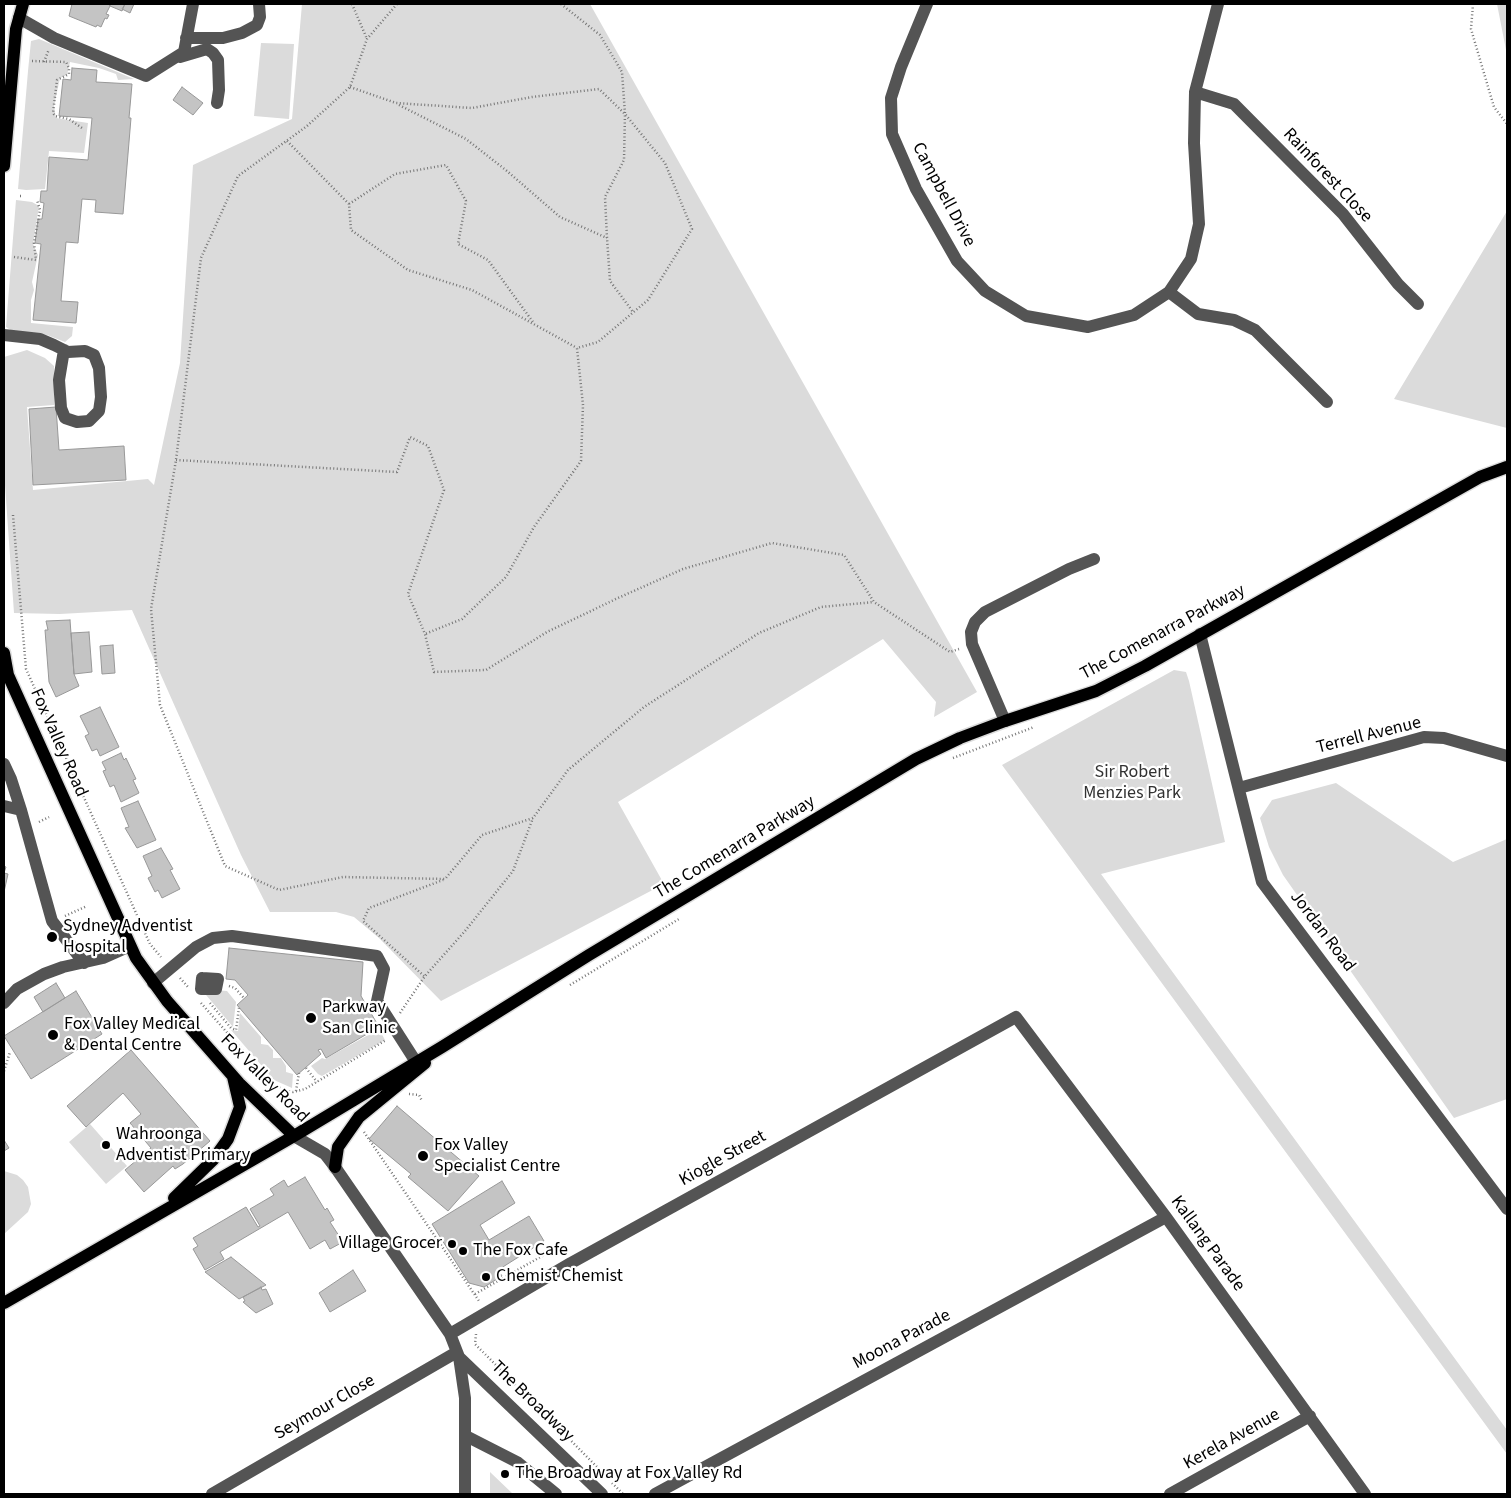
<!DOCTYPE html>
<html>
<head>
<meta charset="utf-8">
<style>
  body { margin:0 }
  #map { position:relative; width:1511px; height:1498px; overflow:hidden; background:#fff; font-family:"Source Sans 3",sans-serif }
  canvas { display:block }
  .frame { position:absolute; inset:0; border:5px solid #000; pointer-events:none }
</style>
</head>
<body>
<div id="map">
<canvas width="1511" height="1498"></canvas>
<div class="frame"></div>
</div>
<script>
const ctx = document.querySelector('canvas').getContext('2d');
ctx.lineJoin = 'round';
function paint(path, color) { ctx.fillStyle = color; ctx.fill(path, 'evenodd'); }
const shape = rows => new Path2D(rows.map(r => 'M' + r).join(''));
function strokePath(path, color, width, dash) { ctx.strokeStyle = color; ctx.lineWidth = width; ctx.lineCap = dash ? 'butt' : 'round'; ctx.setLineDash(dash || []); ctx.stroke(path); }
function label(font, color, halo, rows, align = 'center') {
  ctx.font = font + ' "Source Sans 3",sans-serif'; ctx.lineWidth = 4.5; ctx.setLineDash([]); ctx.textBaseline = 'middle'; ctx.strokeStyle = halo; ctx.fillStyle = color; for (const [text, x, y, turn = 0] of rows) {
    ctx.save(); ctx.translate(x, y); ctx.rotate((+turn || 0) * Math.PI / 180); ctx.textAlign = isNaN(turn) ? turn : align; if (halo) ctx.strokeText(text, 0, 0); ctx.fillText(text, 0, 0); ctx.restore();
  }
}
paint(shape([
  [302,4,590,4,977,692,934,717,936,702,883,639,618,802,664,884,441,1001,379,938,354,917,336,912,270,912,241,855,132,610,60,614,14,613,4,471,4,357,27,350,45,358,54,366,54,405,27,407,33,490,148,479,154,485,180,363,193,165,292,119],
  [1497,4,1507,4,1507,55],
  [39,39,134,79,118,80,116,74,99,68,70,62,67,75,60,78,54,106,56,118,88,123,84,153,49,151,45,189,26,190,18,189,28,71,31,41],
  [261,43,294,44,289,119,254,116],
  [16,200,32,202,39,206,33,244,38,255,32,282,34,290,31,300,31,323,73,327,72,336,65,342,47,335,12,331,6,327],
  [1507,211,1507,428,1394,399],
  [1174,670,1186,672,1189,681,1225,842,1101,874,1507,1430,1507,1454,1002,765],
  [1336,783,1453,862,1507,839,1507,1099,1454,1118,1283,875,1269,847,1260,818,1272,800],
  [201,989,227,991,236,1002,233,1027],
  [240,1013,261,1037,261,1044,268,1045,273,1050,273,1058,281,1058,286,1066,286,1072,293,1074,292,1088,274,1080,231,1030,238,1031],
  [379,1029,385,1040,322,1076,318,1074,311,1066,322,1058,325,1059],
  [90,1124,127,1166,106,1184,69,1142],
  [4,1171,17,1175,23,1180,28,1187,31,1204,28,1212,4,1234],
  [490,1472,513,1494,490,1494]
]), '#dbdbdb');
const building = shape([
  [72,4,108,4,110,6,106,14,109,15,107,19,105,18,101,27,97,25,96,27,69,16,72,4],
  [111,4,125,4,122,11,110,6,111,4],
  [125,4,134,4,130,13,122,9,125,4],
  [72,68,97,70,96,82,132,84,129,118,131,118,123,214,95,212,96,200,82,199,78,243,66,242,61,301,78,302,76,323,33,320,41,244,35,243,38,219,42,219,44,203,40,202,41,191,47,191,49,157,88,160,92,118,59,116,63,79,71,80,72,68],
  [182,87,203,103,193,115,173,100,182,87],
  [56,407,59,450,124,446,126,480,33,485,29,409,56,407],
  [70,620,74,674,79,686,56,697,49,682,45,630,48,630,46,621,70,620],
  [89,632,92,672,74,674,71,633,89,632],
  [113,645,115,673,102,674,100,646,113,645],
  [100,707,119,747,100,756,97,749,92,751,85,736,89,734,80,716,100,707],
  [121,753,124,760,126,758,136,779,133,780,139,793,121,802,114,785,110,787,103,771,106,770,102,762,121,753],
  [138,801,156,840,137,848,125,828,129,827,121,808,138,801],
  [161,848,173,869,170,870,180,889,162,898,158,890,155,892,148,878,152,876,143,856,161,848],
  [4,866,6,867,4,873,8,874,4,892,4,866],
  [229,948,363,962,361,996,379,1027,326,1058,321,1049,318,1050,321,1054,297,1075,237,1005,248,995,235,980,226,979,229,948],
  [56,983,65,998,43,1012,34,997,56,983],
  [76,991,102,1034,31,1079,4,1036,76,991],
  [131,1050,210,1141,183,1164,175,1169,173,1166,144,1192,125,1170,151,1148,130,1123,141,1114,123,1093,86,1127,67,1106,131,1050],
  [397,1106,479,1176,448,1211,408,1177,411,1174,369,1139,397,1106],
  [4,1140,9,1148,4,1151,4,1140],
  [305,1177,325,1210,327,1208,334,1220,330,1222,343,1242,330,1249,325,1240,310,1249,288,1212,220,1252,224,1259,205,1270,193,1249,198,1246,193,1238,246,1207,258,1227,260,1226,250,1209,274,1195,270,1189,284,1180,288,1187,305,1177],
  [502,1181,515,1203,480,1225,489,1240,529,1216,544,1241,498,1270,502,1276,484,1287,469,1283,432,1224,502,1181],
  [231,1257,266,1285,239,1299,205,1272,231,1257],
  [353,1270,366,1291,330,1312,319,1293,353,1270],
  [261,1287,262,1290,266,1289,273,1304,256,1313,243,1302,245,1301,243,1297,261,1287]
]);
paint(building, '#c4c4c4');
strokePath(building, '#989898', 1);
const major = shape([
  [4,166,16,29,23,4],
  [4,653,8,675,136,958,167,1001,239,1083,294,1136],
  [335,1167,338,1147,359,1117,425,1063],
  [174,1198,213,1160,228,1139,240,1107,233,1077],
  [4,1303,294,1136,442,1047,589,955,916,759,960,738,1005,721,1096,691,1145,666,1480,477,1507,467]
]);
strokePath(major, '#dbdbdb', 15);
strokePath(shape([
  [352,4,367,39],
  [397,4,367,39,350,87,307,126,238,176,201,258,176,460,151,609,160,705,225,866,279,890,343,877,445,879,482,835,533,818,568,770,644,707,759,633,821,607,874,602],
  [561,4,600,35,622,72,625,114,624,160,605,197,607,238,610,281,633,312],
  [1473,4,1471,29,1494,107,1507,124],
  [32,61,66,62,69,68,69,74,57,80,53,113,55,116,69,119,82,128],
  [44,62,49,49],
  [350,87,396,103,472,108,532,97,599,89,625,114,665,163,692,229,648,300,598,342,577,348,583,405,581,461,534,527,506,577,462,619,425,634],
  [399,105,466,139,507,171,560,217,607,238],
  [287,141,349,204,351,230,408,270,472,290,577,348],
  [20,196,22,196],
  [349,204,395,174,446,165,466,201,458,244,488,260,533,322],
  [14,257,36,260,34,243,40,210,37,200],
  [176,460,397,472,410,437,428,446,444,490,408,594,425,634,434,672,486,670,547,632,618,598,683,569,772,543,844,555,874,602,950,652,959,649],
  [13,515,26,669,150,944,161,957],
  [953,758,1034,727],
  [39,822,49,817],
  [65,916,87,906],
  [424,976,363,921,369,908,443,880],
  [180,978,188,987],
  [570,985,679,919],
  [229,986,235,988,244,998],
  [201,1003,267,1078,283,1090,293,1092,305,1089,386,1040],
  [210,1003,231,1028,236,1030,239,1008],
  [400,1013,425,976,465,931,513,871,533,818],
  [306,1068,317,1082],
  [4,1071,10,1052],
  [296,1091,299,1073],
  [409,1094,419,1095,422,1101],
  [364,1132,479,1301],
  [475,1294,558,1247],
  [476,1334,475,1344,607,1477],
  [612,1483,623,1494]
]), '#767676', 2.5, [1, 2.5]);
strokePath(shape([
  [927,4,901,67,891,98,892,134,916,189,957,261,985,291,1026,316,1088,327,1134,315,1169,292,1191,259,1199,224,1194,143,1195,92,1218,4],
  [19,18,54,38,146,76,184,52,193,4],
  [186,38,223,38,242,33,257,25,260,17,259,4],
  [180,57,207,49,213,53,218,60,219,90,217,103],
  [1195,92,1234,104,1343,214,1398,284,1418,304],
  [1169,292,1198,314,1234,320,1255,330,1327,402],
  [4,335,40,339,54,345,68,352,85,351,94,355,99,368,101,397,99,411,89,421,77,422,65,418,61,408,59,380,64,350],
  [1200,634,1262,882,1507,1209],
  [1005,721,972,644,971,632,975,622,985,612,1069,569,1094,559],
  [4,764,11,779,21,810,52,921,84,963],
  [1239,788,1424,737,1444,738,1507,756],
  [4,806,21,810],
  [202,978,218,979,216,989,201,989,202,978],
  [153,983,196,947,213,938,232,936,377,956,384,969,377,1001,416,1062],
  [4,1003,17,989,44,974,63,967,103,958,130,946],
  [294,1136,325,1154,335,1167,450,1334,459,1357,465,1398,465,1494],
  [450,1334,571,1263,1016,1017,1166,1217,1365,1494],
  [459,1357,602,1494],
  [466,1436,517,1462,556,1494],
  [212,1494,457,1352],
  [655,1494,1166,1217],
  [1170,1494,1310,1416]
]), '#545454', 12);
strokePath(major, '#000', 12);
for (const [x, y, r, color] of [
  [52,937,6,"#000"],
  [311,1018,6,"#000"],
  [53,1035,6,"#000"],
  [106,1145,5,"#000"],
  [423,1156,6,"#000"],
  [452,1244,5,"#000"],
  [463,1251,5,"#000"],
  [486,1277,5,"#000"],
  [505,1474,5,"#000"]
]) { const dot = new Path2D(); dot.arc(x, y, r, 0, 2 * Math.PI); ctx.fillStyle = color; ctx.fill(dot); strokePath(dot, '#fff', 2); }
label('18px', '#000', '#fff', [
  ["Rainforest Close",1327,176,47],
  ["Campbell Drive",943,195,62],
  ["The Comenarra Parkway",1163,633,-28],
  ["Terrell Avenue",1369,736,-14],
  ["Fox Valley Road",58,743,66],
  ["The Comenarra Parkway",735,848,-31],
  ["Jordan Road",1322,932,53],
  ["Fox Valley Road",264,1079,45],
  ["Kiogle Street",723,1159,-29],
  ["Kallang Parade",1207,1244,54],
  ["Moona Parade",902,1340,-28],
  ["The Broadway",532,1402,44],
  ["Seymour Close",325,1408,-30],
  ["Kerela Avenue",1232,1440,-29]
]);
label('18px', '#323232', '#fff', [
  ["Sir Robert",1132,773],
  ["Menzies Park",1132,794]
]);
label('18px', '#000', '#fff', [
  ["Sydney Adventist",63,927],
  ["Hospital",63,948],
  ["Parkway",322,1008],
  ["San Clinic",322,1029],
  ["Fox Valley Medical",64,1025],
  ["& Dental Centre",64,1046],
  ["Wahroonga",116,1135],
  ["Adventist Primary",116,1156],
  ["Fox Valley",434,1146],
  ["Specialist Centre",434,1167],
  ["Village Grocer",442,1244,"right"],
  ["The Fox Cafe",473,1251],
  ["Chemist Chemist",496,1277],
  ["The Broadway at Fox Valley Rd",515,1474]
], 'left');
</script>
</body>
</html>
